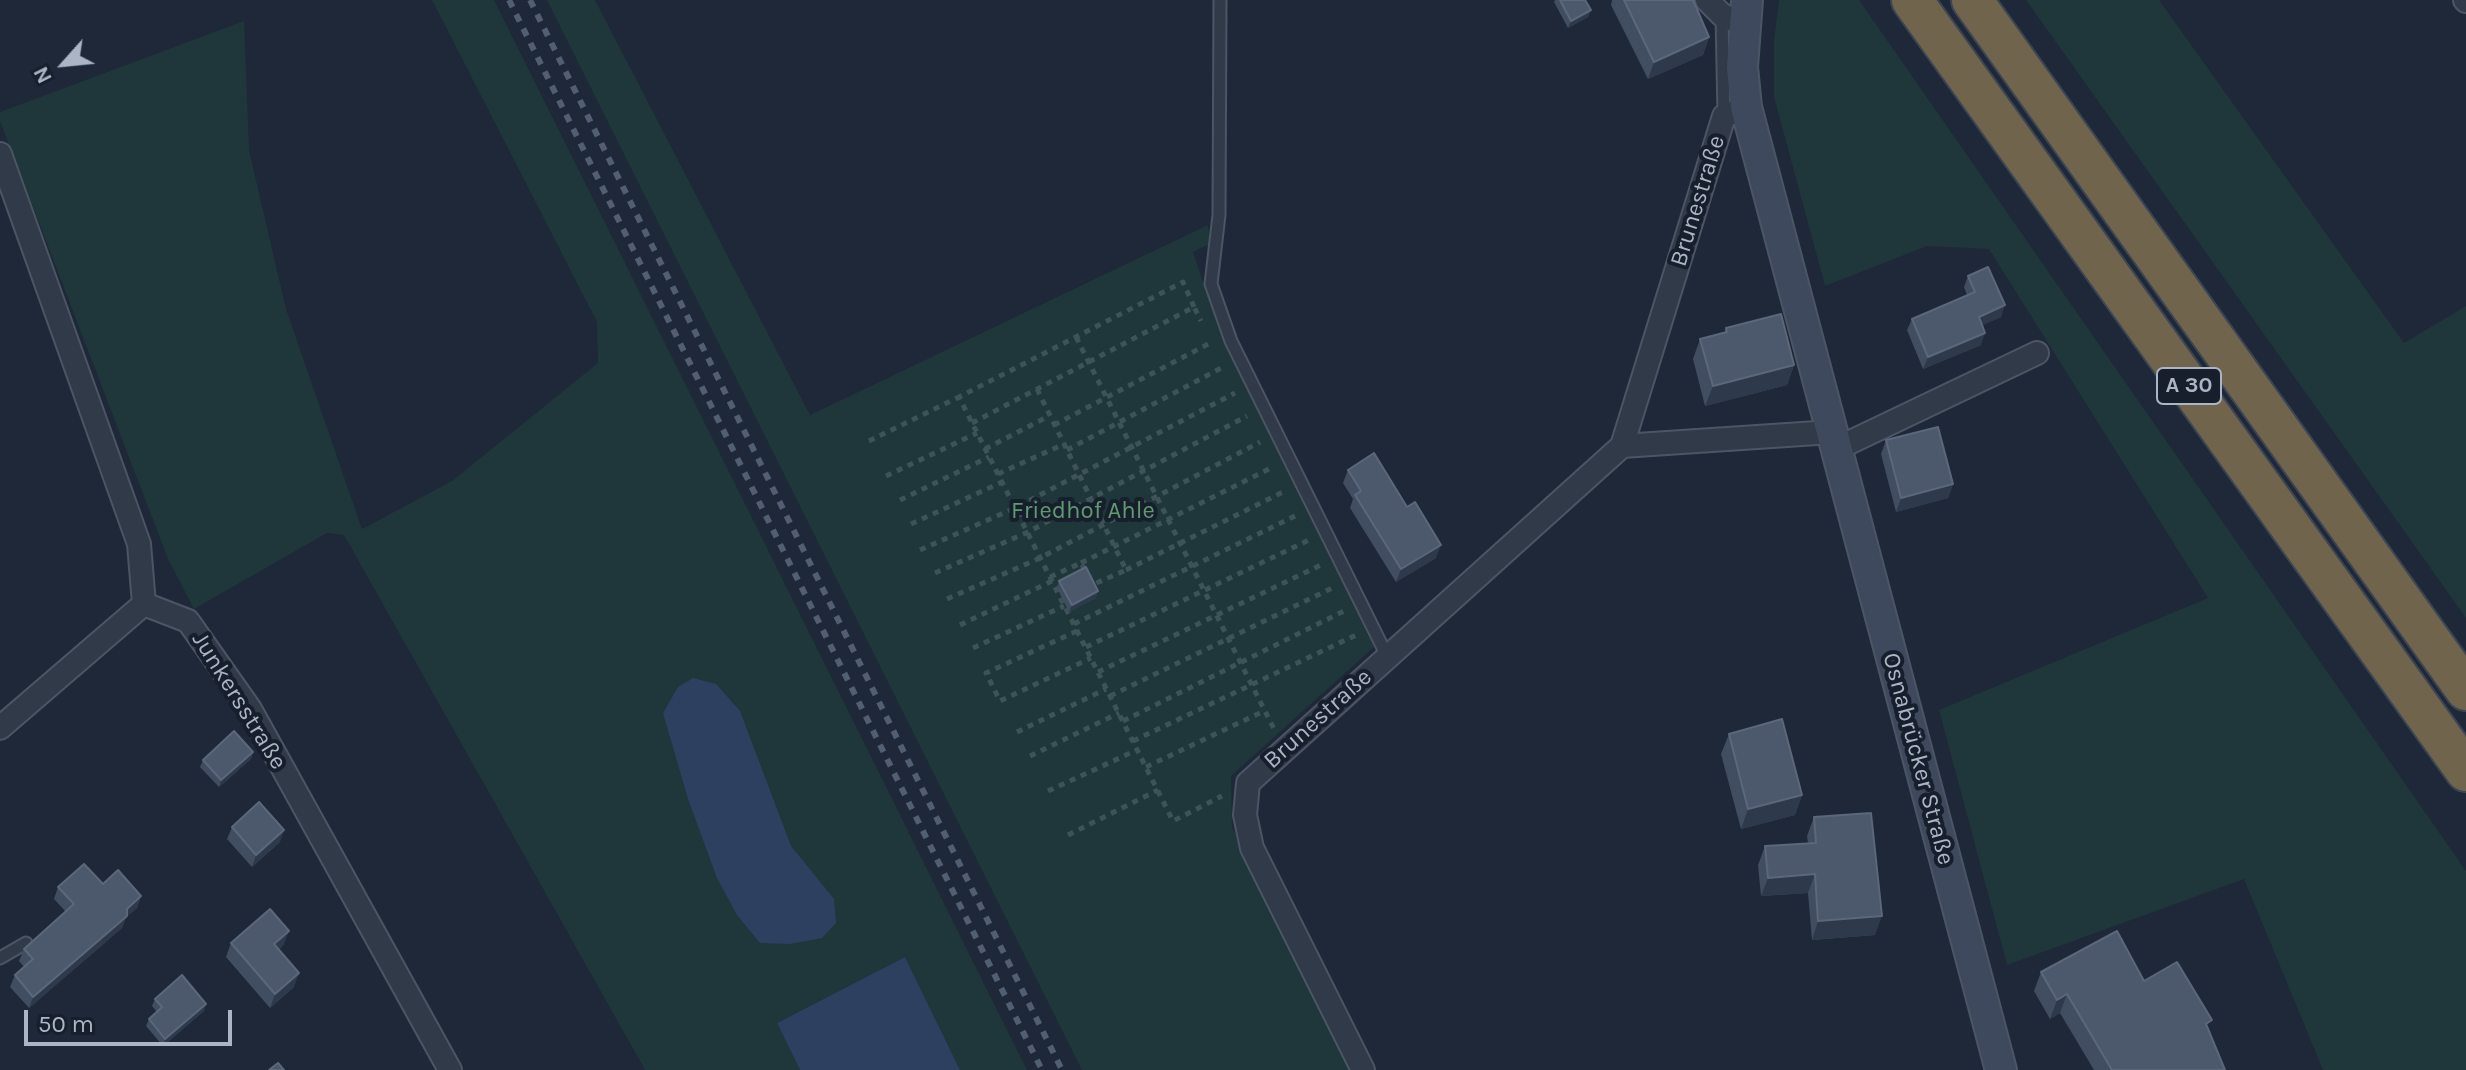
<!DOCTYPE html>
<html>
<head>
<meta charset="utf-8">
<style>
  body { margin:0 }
  #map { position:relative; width:2466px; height:1070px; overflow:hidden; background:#1e2839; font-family:Karla,sans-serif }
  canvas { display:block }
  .north { position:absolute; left:24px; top:24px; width:80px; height:80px; -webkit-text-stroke:6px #171f2d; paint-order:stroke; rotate:243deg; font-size:22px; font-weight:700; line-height:32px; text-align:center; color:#abb5c6 }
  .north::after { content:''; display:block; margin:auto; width:28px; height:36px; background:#abb5c6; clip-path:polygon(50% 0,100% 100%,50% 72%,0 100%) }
  .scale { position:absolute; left:24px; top:1010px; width:208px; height:36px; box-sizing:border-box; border:4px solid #abb5c6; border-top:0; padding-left:10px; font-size:24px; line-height:28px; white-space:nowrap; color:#abb5c6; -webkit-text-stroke:6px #171f2d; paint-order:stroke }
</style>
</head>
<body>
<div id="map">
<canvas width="2466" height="1070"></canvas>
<div class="north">N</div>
<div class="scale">50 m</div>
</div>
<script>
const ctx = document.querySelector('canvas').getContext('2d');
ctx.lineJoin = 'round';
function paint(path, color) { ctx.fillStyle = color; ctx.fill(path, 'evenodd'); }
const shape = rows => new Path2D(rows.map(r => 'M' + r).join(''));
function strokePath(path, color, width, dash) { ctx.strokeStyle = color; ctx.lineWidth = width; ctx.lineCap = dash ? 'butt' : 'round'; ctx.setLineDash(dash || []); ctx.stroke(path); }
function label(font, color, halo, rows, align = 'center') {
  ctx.font = font + ' Karla,sans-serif'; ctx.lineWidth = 8; ctx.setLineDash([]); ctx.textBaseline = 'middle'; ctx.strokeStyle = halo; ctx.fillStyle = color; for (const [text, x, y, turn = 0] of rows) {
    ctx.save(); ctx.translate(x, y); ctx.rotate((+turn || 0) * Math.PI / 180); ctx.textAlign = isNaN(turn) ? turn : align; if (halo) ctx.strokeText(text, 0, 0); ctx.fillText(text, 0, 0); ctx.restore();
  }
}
paint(shape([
  [432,0,494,0,1027,1070,960,1070,905,957,777,1023,800,1070,645,1070,344,535,327,533,194,609,168,559,0,121,0,112,244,21,249,150,286,309,362,529,452,481,598,363,597,322],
  [547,0,595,0,810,415,1208,225,1210,244,1193,252,1223,340,1374,647,1231,776,1232,827,1351,1070,1082,1070],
  [1779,0,1859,0,2466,871,2466,1070,2323,1070,2244,879,2007,965,1939,710,2208,598,1989,249,1927,246,1825,286,1774,97,1774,40],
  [2026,0,2159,0,2404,343,2466,306,2466,618]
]), '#1f363a');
paint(shape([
  [693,678,716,684,740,711,791,846,834,899,836,923,822,938,790,944,760,943,737,915,717,878,688,799,663,713,678,687],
  [905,957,960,1070,800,1070,777,1023]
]), '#2d4060');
const service = shape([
  [1220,0,1219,215,1211,284,1231,341,1387,656],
  [1722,15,1724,116],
  [0,958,26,943]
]);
const minor = shape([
  [1707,0,1722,15,1744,24],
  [2465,0,2466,1],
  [0,154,139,544,144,604],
  [1622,446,1832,432],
  [1836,449,2037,353],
  [144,604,188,621,250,709,450,1070],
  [0,728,144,604],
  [1363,1070,1252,848,1245,815,1248,783,1622,446,1724,116,1746,107]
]);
const secondary = shape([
  [1747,0,1742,67,1746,107,2001,1070]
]);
const motorway = shape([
  [1912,0,2466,771],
  [1972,0,2466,690]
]);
strokePath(service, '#4c5564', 15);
strokePath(minor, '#4c5564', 26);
strokePath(secondary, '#4c5564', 34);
strokePath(motorway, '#3c4554', 44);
strokePath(shape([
  [1194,307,1183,282,959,397,1173,821,1222,796],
  [1076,337,1274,729],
  [1037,389,1126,570,1092,585],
  [972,423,1194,307,1201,321],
  [1054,425,1212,342],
  [869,441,959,397],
  [985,449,1049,416],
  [1067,450,1223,367],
  [998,474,1064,444],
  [886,476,977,433],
  [900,500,989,457],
  [911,524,1002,482],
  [920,550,1015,508,1235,393],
  [1081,563,1273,467],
  [1126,570,1285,491],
  [935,573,1028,532,1247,416],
  [1050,577,1081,563,1086,572],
  [947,599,1040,558,1260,442],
  [1074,624,1297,515],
  [960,625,1052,581],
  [1077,631,986,673,1000,701,1091,658],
  [1086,647,1309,540],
  [973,648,1064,606],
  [1098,672,1321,565],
  [1110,696,1332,588],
  [1123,721,1344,611],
  [1017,732,1106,689],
  [1133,741,1356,635],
  [1030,756,1119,713],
  [1146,767,1264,711],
  [1048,791,1137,750],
  [1068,835,1158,790]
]), '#3d5357', 5, [6, 6]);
strokePath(service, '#313a49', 11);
strokePath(minor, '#313a49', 22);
strokePath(secondary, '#3f495d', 30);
strokePath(motorway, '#70644d', 40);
strokePath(shape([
  [509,0,1042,1070],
  [530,0,1062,1070]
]), '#525e71', 6, [8, 8]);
paint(shape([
  [1555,0,1585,0,1591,10,1588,17,1568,28,1554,2],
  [1612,0,1693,0,1709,37,1703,55,1648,79,1611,5],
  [1968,276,2001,317,1982,325,1981,345,1923,369,1907,330,1912,319,1967,295,1964,287],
  [1726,328,1794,365,1787,385,1705,406,1693,359,1700,339,1724,333],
  [1886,440,1953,484,1948,498,1896,512,1881,454],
  [1348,470,1407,507,1436,558,1396,582,1350,508,1353,499,1343,483],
  [1059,581,1096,598,1069,612,1057,588],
  [1729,734,1802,795,1795,815,1741,829,1721,754],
  [253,752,251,759,219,787,200,767,203,760],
  [1814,817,1875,935,1812,940,1808,893,1761,896,1758,865,1765,846,1808,843,1807,836],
  [232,827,280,842,252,867,227,839],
  [103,884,141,896,137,908,126,917,122,928,29,1008,10,987,15,975,24,967,19,961,24,949,66,912,54,899,58,887],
  [231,943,284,944,278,950,294,987,270,1008,226,957],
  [2041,972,2144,981,2208,1031,2225,1070,2094,1070,2060,1013,2050,1019,2034,991],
  [155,999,204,1011,163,1046,146,1026,149,1019,157,1012,152,1006]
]), '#414e61');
paint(shape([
  [1591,10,1588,17,1568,28,1571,21],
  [1709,37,1703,55,1648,79,1654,62],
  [2005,305,2001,317,1974,329,1979,317],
  [1985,333,1981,345,1923,369,1928,357],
  [1794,365,1787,385,1705,406,1713,386],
  [1953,484,1948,498,1896,512,1901,498],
  [1441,545,1436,558,1396,582,1401,569],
  [1098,591,1096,598,1069,612,1072,605],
  [253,752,251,759,219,787,221,780],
  [1802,795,1795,815,1741,829,1748,809],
  [284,830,280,842,252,867,256,855],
  [1815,874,1808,893,1761,896,1768,878],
  [141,896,137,908,126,917,122,928,29,1008,33,997],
  [1882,916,1875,935,1812,940,1818,921],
  [289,931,284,944,269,958,274,944],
  [299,973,294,987,270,1008,275,994],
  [2067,994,2060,1013,2050,1019,2057,1000],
  [206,1004,204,1011,163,1046,165,1039]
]), '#2e3a4c');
const building = shape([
  [1560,0,1585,0,1591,10,1571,21,1560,0],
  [1624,0,1693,0,1709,37,1654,62,1624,0],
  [1988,267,2005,305,1979,317,1985,333,1928,357,1912,319,1975,292,1968,276,1988,267],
  [1781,314,1794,365,1713,386,1700,339,1727,332,1726,328,1781,314],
  [1938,427,1953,484,1901,498,1886,440,1938,427],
  [1374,453,1407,507,1415,502,1441,545,1401,569,1355,495,1361,491,1348,470,1374,453],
  [1086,567,1098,591,1072,605,1059,581,1086,567],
  [1782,719,1802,795,1748,809,1729,734,1782,719],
  [234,731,253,752,221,780,203,760,234,731],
  [259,802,284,830,256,855,232,827,259,802],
  [1871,813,1882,916,1818,921,1815,874,1768,878,1765,846,1816,843,1814,817,1871,813],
  [84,864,103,884,118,870,141,896,127,909,127,916,33,997,15,975,33,959,24,949,74,904,58,887,84,864],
  [270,909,289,931,274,944,299,973,275,994,231,943,270,909],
  [2117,931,2144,981,2177,962,2212,1020,2206,1024,2225,1070,2112,1070,2067,994,2057,1000,2041,972,2117,931],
  [182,975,206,1004,165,1039,149,1019,162,1007,155,999,182,975],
  [278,1063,284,1070,269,1070,278,1063]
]);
paint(building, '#4c596c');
strokePath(building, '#5b677a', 2);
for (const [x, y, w] of [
  [2189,386,64]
]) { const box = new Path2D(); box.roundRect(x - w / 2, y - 18, w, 36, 6); ctx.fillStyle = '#171f2d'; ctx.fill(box); strokePath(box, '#abb5c6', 2); }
label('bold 22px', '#abb5c6', null, [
  ["A 30",2189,386]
]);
label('24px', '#abb5c6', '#171f2d', [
  ["Brunestraße",1698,201,-73],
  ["Junkersstraße",239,701,58],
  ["Brunestraße",1318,719,-42],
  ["Osnabrücker Straße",1918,759,75]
]);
label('24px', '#619970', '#171f2d', [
  ["Friedhof Ahle",1083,511]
]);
</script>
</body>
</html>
